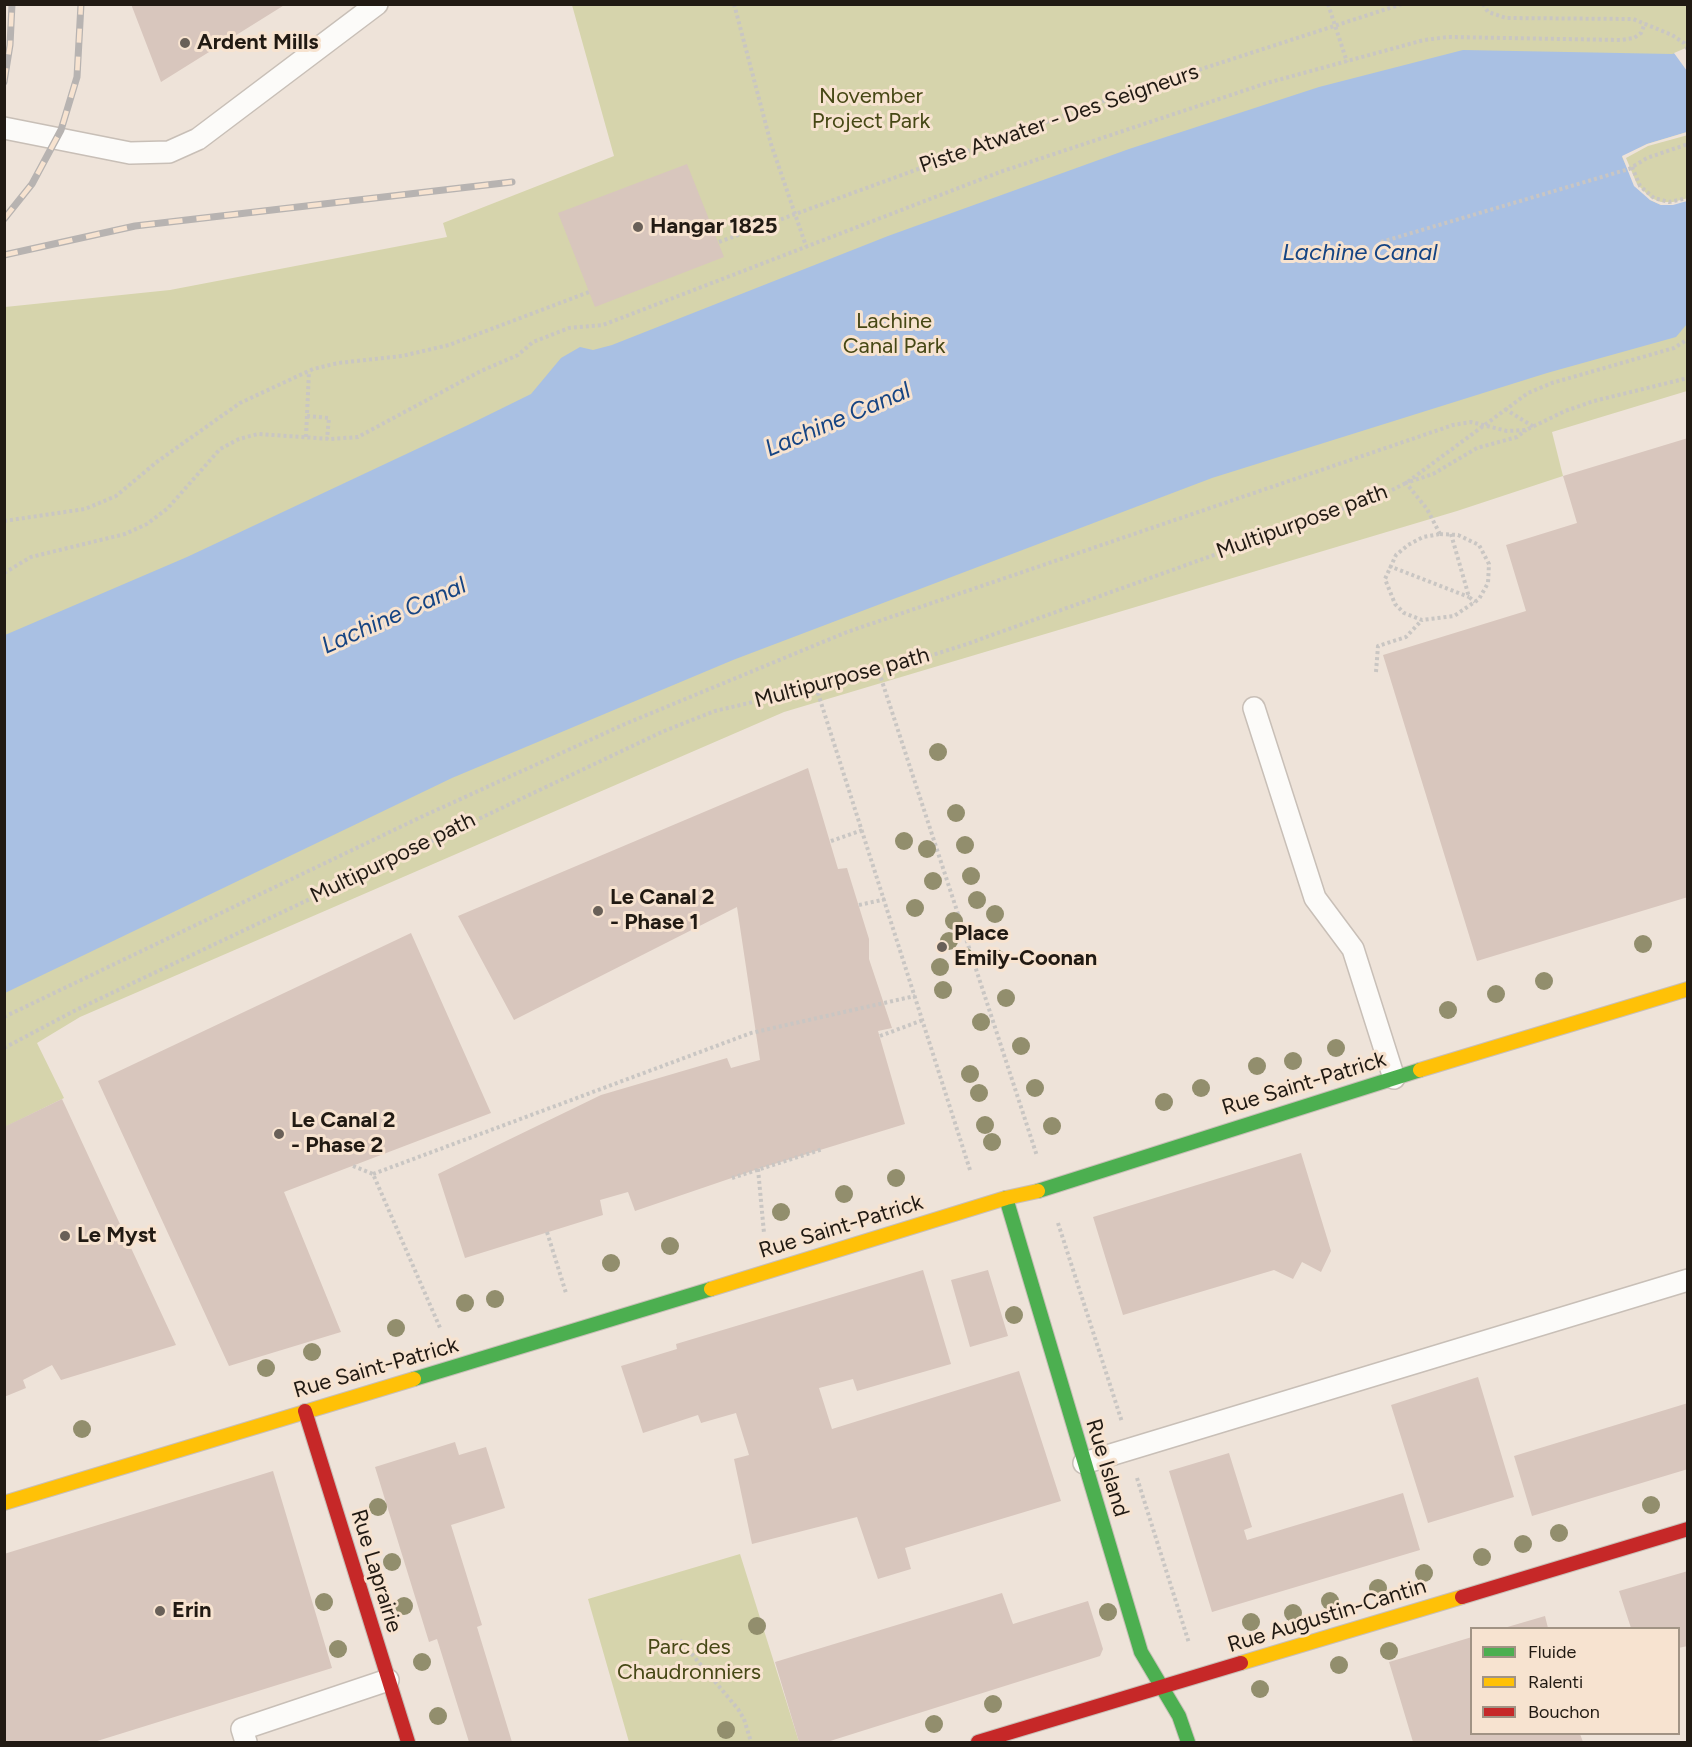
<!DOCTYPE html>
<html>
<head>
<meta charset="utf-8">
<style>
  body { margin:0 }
  #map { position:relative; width:1692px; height:1747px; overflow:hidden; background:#eee3d9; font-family:Figtree,sans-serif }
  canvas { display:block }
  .frame { position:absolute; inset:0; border:6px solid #211a13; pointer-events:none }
  .legend { position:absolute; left:1470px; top:1627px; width:210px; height:108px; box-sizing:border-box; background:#f7e3d0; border:2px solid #a19384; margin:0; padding:8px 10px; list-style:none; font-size:18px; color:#211a13 }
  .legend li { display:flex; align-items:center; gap:12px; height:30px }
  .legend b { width:30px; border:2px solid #a19384 }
</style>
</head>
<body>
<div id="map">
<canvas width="1692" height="1747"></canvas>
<div class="frame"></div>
<ul class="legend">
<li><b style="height:8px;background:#4caf50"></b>Fluide</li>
<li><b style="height:8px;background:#ffc107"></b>Ralenti</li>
<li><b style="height:8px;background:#c62828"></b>Bouchon</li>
</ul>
</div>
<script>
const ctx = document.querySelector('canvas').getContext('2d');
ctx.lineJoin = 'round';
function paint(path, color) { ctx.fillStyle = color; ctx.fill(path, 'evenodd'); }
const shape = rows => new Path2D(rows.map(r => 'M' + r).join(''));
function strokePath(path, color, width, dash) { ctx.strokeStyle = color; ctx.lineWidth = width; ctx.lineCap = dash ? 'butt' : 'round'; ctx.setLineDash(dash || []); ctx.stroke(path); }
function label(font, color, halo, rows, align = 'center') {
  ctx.font = font + ' Figtree,sans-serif'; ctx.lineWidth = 6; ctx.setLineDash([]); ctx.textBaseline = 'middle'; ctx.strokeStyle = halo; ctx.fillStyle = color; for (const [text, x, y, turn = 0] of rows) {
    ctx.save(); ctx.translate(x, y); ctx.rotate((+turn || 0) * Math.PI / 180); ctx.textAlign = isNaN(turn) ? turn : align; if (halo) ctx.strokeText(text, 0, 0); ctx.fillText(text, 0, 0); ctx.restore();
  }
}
paint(shape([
  [572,5,1687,5,1687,391,1552,432,1563,476,1457,511,784,712,80,1017,37,1043,64,1098,5,1127,5,307,170,290,447,237,443,223,614,156],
  [740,1554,799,1742,629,1742,588,1599]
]), '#d6d4ac');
paint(shape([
  [1463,50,1672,54,1687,50,1687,132,1647,144,1622,157,1631,176,1650,200,1661,205,1687,201,1687,324,1676,337,1547,373,1212,478,733,660,452,778,5,993,5,635,187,557,468,425,531,394,561,358,580,347,593,350,612,345,888,236,1129,149,1319,87]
]), '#a9c0e3');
paint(shape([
  [1688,47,1688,71,1687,71,1674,53],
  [1687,132,1688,135,1648,146,1626,158,1637,184,1651,198,1661,202,1673,202,1688,198,1687,201,1673,205,1661,205,1650,200,1634,186,1622,156,1647,144]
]), '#eee3d9');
paint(shape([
  [131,4,286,4,161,82],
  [687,164,724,257,595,307,558,213],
  [1688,438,1688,897,1477,961,1383,655,1526,611,1506,545,1577,523,1563,476],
  [808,768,838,869,847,868,869,939,869,959,892,1028,878,1031,905,1124,758,1169,635,1211,628,1192,600,1200,603,1215,465,1258,438,1174,601,1095,727,1058,731,1068,760,1060,737,907,514,1020,458,916],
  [411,933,491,1113,284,1192,341,1332,229,1366,98,1081],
  [62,1099,176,1345,61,1380,52,1365,23,1380,26,1388,4,1397,4,1127],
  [1301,1153,1331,1251,1321,1272,1302,1262,1293,1279,1274,1270,1123,1315,1093,1217],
  [923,1270,951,1364,857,1391,853,1379,819,1388,832,1429,1019,1371,1061,1501,905,1548,911,1569,878,1579,857,1517,752,1544,734,1459,749,1455,736,1413,701,1423,698,1415,643,1433,621,1366,677,1349,676,1344],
  [988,1270,1008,1336,970,1347,951,1280],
  [1478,1377,1514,1497,1428,1523,1391,1405],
  [1688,1403,1688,1469,1532,1516,1514,1456],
  [455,1442,459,1455,486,1447,505,1508,451,1525,482,1625,477,1627,512,1742,469,1742,437,1639,429,1642,375,1467],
  [1229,1453,1252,1527,1244,1530,1247,1540,1403,1493,1420,1550,1212,1612,1169,1471],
  [273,1471,332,1668,94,1742,4,1742,4,1554],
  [1688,1571,1688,1646,1678,1648,1678,1628,1631,1628,1619,1591],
  [1002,1593,1013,1624,1088,1601,1103,1649,1100,1656,827,1742,799,1742,775,1662],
  [1545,1616,1548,1628,1504,1628],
  [1472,1637,1472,1734,1580,1734,1583,1742,1413,1742,1389,1662]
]), '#d8c6bd');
const lane = shape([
  [4,128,130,153,169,152,198,139,377,4],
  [1254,708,1315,898,1353,949,1394,1078],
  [1084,1463,1688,1280],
  [246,1742,242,1729,388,1680]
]);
const fast = shape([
  [1038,1191,1420,1070],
  [1006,1198,1141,1652,1179,1716,1188,1742],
  [414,1379,711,1289]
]);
const slow = shape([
  [1420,1070,1688,989],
  [711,1289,1006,1198,1038,1191],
  [4,1503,414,1379],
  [1241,1663,1462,1597]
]);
const jam = shape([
  [305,1411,408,1742],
  [1462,1597,1688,1529],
  [978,1742,1241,1663]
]);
strokePath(lane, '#c8bfb7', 24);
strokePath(fast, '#c8bfb7', 16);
strokePath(slow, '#c8bfb7', 16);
strokePath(jam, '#c8bfb7', 16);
strokePath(shape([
  [734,4,771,144,806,246],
  [1328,4,1347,62],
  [1483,4,1488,12,1506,18,1633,19,1672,35,1684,43,1688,50],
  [1632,167,1640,186,1654,198,1669,202,1688,198],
  [719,242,1112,98,1402,4],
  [1381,242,1629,169,1647,158,1688,144],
  [1505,409,1534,427],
  [307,416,329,418,327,439],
  [306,437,309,371],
  [4,521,85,509,116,496,158,461,240,403,313,369,338,363,402,356,449,345,589,292],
  [1440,534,1458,535,1479,545,1489,564,1488,583,1479,599,1454,616,1422,620,1404,613,1395,604,1385,579,1396,555,1408,545,1423,537,1440,534],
  [1440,534,1427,509,1406,483,1433,474,1477,448,1517,437,1526,430],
  [1451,534,1469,597,1475,602],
  [1389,566,1469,597],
  [4,573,31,557,125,534,147,524,168,508,220,449,239,439,258,434,331,439,358,437,481,371,518,355,533,342,569,328,603,325,1000,172,1267,83,1424,40,1448,37,1621,40,1634,38,1641,33,1645,23],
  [879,672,1037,1156],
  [1376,672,1378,646,1406,637,1422,620],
  [816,687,970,1170],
  [831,841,863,830],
  [859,905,886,899],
  [4,1017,419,818,625,724,847,632,1453,425,1471,422,1507,431,1526,430,1565,411,1594,401,1688,378],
  [880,1036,923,1020],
  [4,1048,76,1010,664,731,715,711,879,672,967,644,1386,493,1406,483,1528,393,1552,383,1674,348,1688,339],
  [353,1166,373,1174,441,1330],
  [758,1169,764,1233],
  [373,1174,751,1033,915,996],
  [732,1178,823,1149],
  [1058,1223,1122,1422],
  [547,1232,566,1293],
  [1137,1478,1189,1643],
  [680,1640,738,1709,744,1719,751,1742]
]), '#c9c6c3', 4, [3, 3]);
strokePath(lane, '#fcfbf9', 21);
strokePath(fast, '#4caf50', 14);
strokePath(slow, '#ffc107', 14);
strokePath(jam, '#c62828', 14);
const rail = shape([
  [4,82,10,45,12,4],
  [4,219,32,184,61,130,77,77,81,4],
  [4,255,135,226,512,182]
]);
strokePath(rail, '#b7b3b1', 7);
strokePath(rail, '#f7e3d0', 4.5, [14]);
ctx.fillStyle = '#928e6d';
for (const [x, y] of [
  [938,752],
  [956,813],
  [904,841],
  [965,845],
  [927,849],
  [971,876],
  [933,881],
  [977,900],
  [915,908],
  [995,914],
  [954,921],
  [949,941],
  [1643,944],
  [964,956],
  [996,958],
  [940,967],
  [1544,981],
  [943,990],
  [1496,994],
  [1006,998],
  [1448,1010],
  [981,1022],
  [1021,1046],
  [1336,1048],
  [1293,1061],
  [1257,1066],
  [970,1074],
  [1035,1088],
  [1201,1088],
  [979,1093],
  [1164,1102],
  [985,1125],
  [1052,1126],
  [992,1142],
  [896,1178],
  [844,1194],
  [781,1212],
  [670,1246],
  [611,1263],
  [495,1299],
  [465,1303],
  [1014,1315],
  [396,1328],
  [312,1352],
  [266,1368],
  [82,1429],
  [1651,1505],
  [378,1507],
  [1559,1533],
  [1523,1544],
  [1482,1557],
  [392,1562],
  [1424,1573],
  [1378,1588],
  [1330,1601],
  [324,1602],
  [404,1606],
  [1108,1612],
  [1293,1613],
  [1251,1622],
  [757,1626],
  [338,1649],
  [1389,1651],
  [422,1662],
  [1339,1665],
  [1260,1689],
  [993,1704],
  [438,1716],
  [934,1724],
  [726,1730]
]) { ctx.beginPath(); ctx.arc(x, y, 9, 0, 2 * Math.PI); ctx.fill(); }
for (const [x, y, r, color] of [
  [185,43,6,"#696058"],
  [638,227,6,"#696058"],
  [598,911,6,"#696058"],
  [942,947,6,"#696058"],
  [279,1134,6,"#696058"],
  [65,1236,6,"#696058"],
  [160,1611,6,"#696058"]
]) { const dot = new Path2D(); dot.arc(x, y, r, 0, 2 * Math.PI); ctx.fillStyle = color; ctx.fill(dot); strokePath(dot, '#f7e3d0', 2); }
label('bold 22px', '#211a13', '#f7e3d0', [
  ["Ardent Mills",197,43],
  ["Hangar 1825",650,227],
  ["Le Canal 2",610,898],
  ["- Phase 1",610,923],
  ["Place",954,934],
  ["Emily-Coonan",954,959],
  ["Le Canal 2",291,1121],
  ["- Phase 2",291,1146],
  ["Le Myst",77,1236],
  ["Erin",172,1611]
], 'left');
label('22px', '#464815', '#f7e3d0', [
  ["November",871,97],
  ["Project Park",871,122],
  ["Lachine",894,322],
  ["Canal Park",894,347],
  ["Parc des",689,1648],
  ["Chaudronniers",689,1673]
]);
label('22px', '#211a13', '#f7e3d0', [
  ["Piste Atwater - Des Seigneurs",1059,119,-19],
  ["Multipurpose path",1302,522,-20],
  ["Multipurpose path",842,678,-15],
  ["Multipurpose path",393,858,-26],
  ["Rue Saint-Patrick",1304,1084,-17],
  ["Rue Saint-Patrick",841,1227,-17],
  ["Rue Saint-Patrick",376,1368,-16],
  ["Rue Island",1107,1468,73],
  ["Rue Laprairie",376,1571,73],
  ["Rue Augustin-Cantin",1327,1616,-17]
]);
label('italic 24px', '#154483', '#f7e3d0', [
  ["Lachine Canal",1360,253],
  ["Lachine Canal",838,420,-23],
  ["Lachine Canal",394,616,-24]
]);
</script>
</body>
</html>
